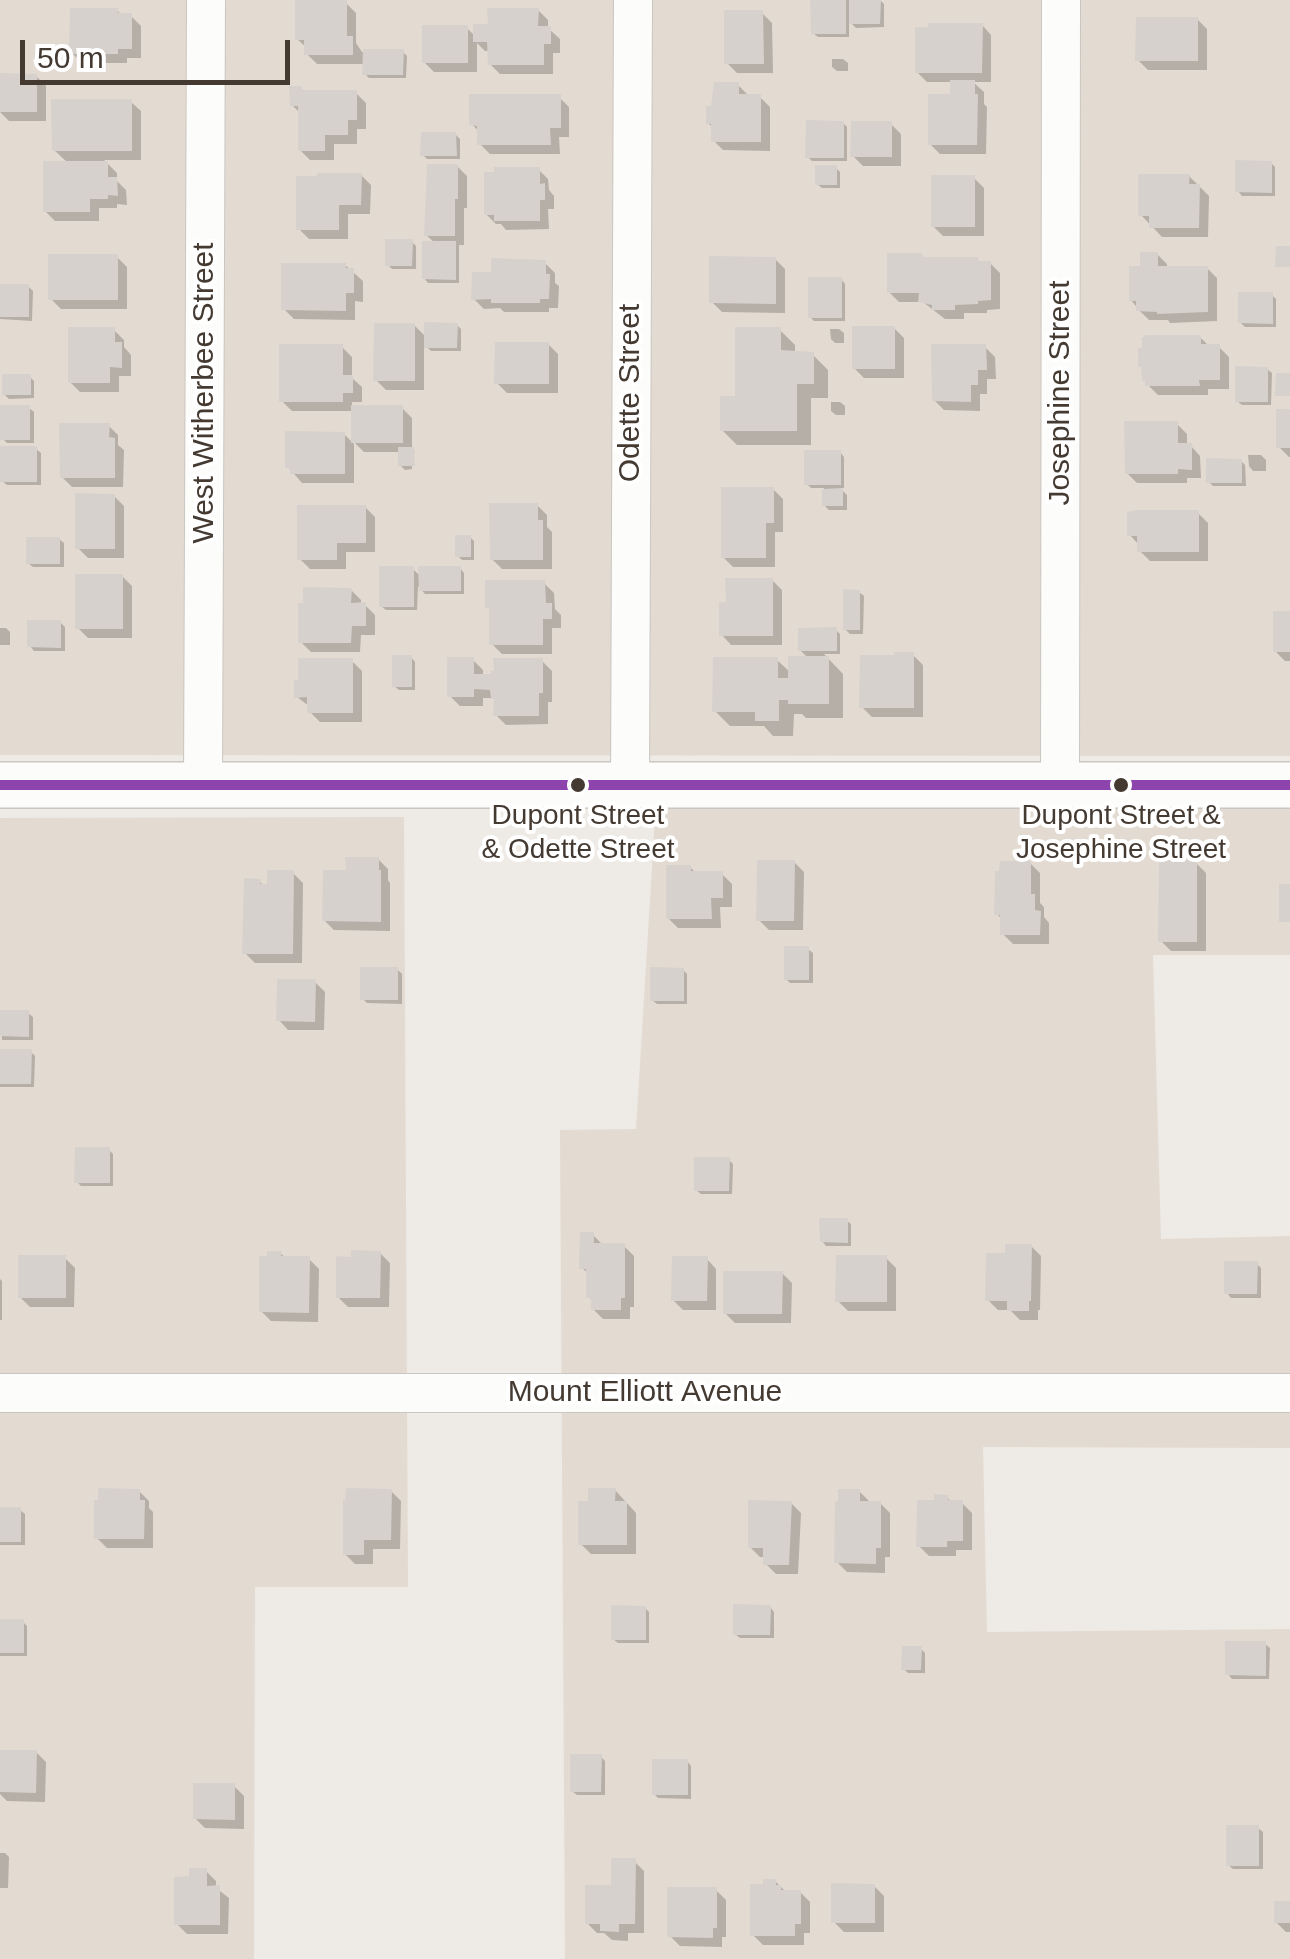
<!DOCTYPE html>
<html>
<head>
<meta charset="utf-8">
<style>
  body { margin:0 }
  #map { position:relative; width:1290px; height:1959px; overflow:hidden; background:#eeeae5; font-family:Arial,sans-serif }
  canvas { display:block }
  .scale { position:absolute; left:20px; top:40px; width:270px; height:45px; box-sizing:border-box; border:5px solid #443a32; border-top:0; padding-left:12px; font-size:30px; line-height:35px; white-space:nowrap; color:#443a32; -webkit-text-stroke:8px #fff; paint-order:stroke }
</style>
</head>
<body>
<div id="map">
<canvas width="1290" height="1959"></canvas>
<div class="scale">50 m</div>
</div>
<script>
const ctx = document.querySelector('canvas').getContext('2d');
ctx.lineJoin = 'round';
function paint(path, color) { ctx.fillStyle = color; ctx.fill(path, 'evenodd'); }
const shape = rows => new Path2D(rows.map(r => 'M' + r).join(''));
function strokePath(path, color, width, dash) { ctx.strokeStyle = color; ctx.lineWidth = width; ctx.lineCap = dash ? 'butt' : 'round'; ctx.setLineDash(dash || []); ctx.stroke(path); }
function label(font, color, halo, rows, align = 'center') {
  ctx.font = font + ' Arial,sans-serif'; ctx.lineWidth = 8; ctx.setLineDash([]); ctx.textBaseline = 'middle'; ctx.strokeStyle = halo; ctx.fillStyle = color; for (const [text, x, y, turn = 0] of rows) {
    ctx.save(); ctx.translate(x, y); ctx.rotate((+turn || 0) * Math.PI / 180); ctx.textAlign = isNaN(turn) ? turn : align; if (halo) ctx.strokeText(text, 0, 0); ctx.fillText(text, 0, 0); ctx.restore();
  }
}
paint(shape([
  [0,0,1290,0,1290,756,0,755],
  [656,802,1290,809,1290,955,1153,955,1161,1239,1290,1236,1290,1448,983,1447,987,1632,1290,1629,1290,1959,565,1959,560,1130,636,1129],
  [404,817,408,1587,255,1587,254,1959,0,1959,0,818]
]), '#e3dbd2');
paint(shape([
  [814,0,880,0,884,4,884,27,856,28,849,21,849,37,818,37,813,33],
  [346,3,356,13,356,43,362,52,402,51,407,56,406,78,369,78,365,74,365,64,317,64,307,54,307,48,297,39],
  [117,10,122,16,131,16,141,26,141,58,127,58,127,63,82,63,72,53],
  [538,10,548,20,548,28,560,39,560,53,553,53,553,74,500,74,490,64,490,51,485,51,477,43,477,72,434,72,424,62,467,28,476,37,490,26],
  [762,13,772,23,773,73,737,73,727,63],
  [1197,19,1207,29,1207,70,1148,70,1138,60],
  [982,25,991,35,991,82,973,82,984,92,984,104,987,107,986,154,940,154,930,144,953,96,953,82,927,82,917,72],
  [832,59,843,59,848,63,848,71,837,71,832,67],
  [0,76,36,76,46,86,46,121,9,121,0,112],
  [738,85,748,95,760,97,770,107,770,151,723,150,713,140,714,129,708,123],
  [301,88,306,93,356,93,366,103,366,129,357,129,357,144,334,144,334,160,310,160,300,150,300,113,292,105],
  [559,97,569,107,569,137,559,137,560,154,490,154,480,144,480,133,472,124],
  [131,102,141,111,141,160,104,160,117,173,117,181,126,190,127,205,117,204,117,208,99,208,99,221,55,221,45,211,68,163,54,150],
  [843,123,847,127,847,161,812,161,808,157],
  [891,124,901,134,901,166,863,166,853,156],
  [455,134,460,139,460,159,427,159,423,155],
  [1271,163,1275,167,1275,196,1242,196,1238,191],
  [457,166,467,176,467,208,464,208,464,245,459,245,459,283,428,283,424,278,435,243,426,235],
  [836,168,840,172,840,188,822,188,817,184],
  [538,169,548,179,549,190,554,196,554,209,548,209,549,229,506,230,501,224,496,224,486,214],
  [361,175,371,185,370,214,348,214,348,239,309,239,299,229],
  [1189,176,1209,196,1208,237,1162,237,1141,215],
  [974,178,984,188,984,236,943,236,933,226],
  [412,242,416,246,416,269,392,269,388,265],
  [1157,254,1167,264,1167,268,1207,268,1217,278,1217,321,1170,323,1168,320,1149,320,1139,310,1131,300,1143,268],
  [921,255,925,259,977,259,981,263,990,263,1000,273,1000,309,987,310,987,313,964,313,964,319,945,319,923,302,899,302,889,292],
  [117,257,127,267,127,309,61,309,51,299],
  [775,259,785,269,785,313,722,312,712,302],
  [544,262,555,273,555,283,559,286,558,308,549,308,549,312,504,312,500,308,484,309,474,299,494,275],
  [345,265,363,281,363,302,355,301,355,320,294,319,284,309],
  [841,279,845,284,845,321,814,321,810,317],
  [0,286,28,286,33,291,32,321,0,319],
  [1272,295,1276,299,1276,327,1245,327,1240,322],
  [414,325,427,338,457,325,461,329,461,351,431,351,424,344,424,390,386,390,376,380],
  [894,328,904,338,904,378,864,378,854,368],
  [830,329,839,329,844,333,844,343,835,343,831,339],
  [114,330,124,340,124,347,131,355,131,376,119,376,119,392,80,392,70,382],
  [780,330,795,345,795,354,813,355,828,370,828,398,811,398,811,445,737,445,722,430,738,399],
  [1200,337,1210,347,1219,347,1229,357,1229,389,1208,389,1208,395,1158,395,1148,385],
  [548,344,558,354,558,393,507,393,497,383],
  [342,347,352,357,352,378,362,387,362,402,352,402,352,408,402,408,412,418,412,448,415,452,412,452,412,469,405,470,400,465,400,452,364,452,354,442,354,483,302,483,288,467,344,434,354,444,354,411,292,411,282,401],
  [985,347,995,357,996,379,987,379,987,394,980,394,980,411,944,410,934,400],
  [1267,369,1272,373,1271,405,1242,405,1237,401],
  [30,377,34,381,34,398,9,399,4,394],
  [831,402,840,402,845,406,845,415,836,415,831,411],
  [0,407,29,408,34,412,34,443,7,443,3,439],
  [1290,412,1290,457,1289,457,1279,447],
  [1177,424,1187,434,1187,446,1191,446,1200,456,1201,478,1187,478,1187,483,1137,483,1127,473],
  [108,425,118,435,118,445,124,450,123,487,72,487,62,477],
  [36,449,41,453,41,485,7,485,2,481],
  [840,452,844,457,844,488,840,488,847,495,847,510,829,510,824,505,824,488,811,488,807,484],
  [1248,455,1261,455,1266,460,1266,471,1253,471,1249,466],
  [1241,461,1245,465,1246,486,1213,486,1209,482],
  [773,489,783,499,783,532,775,532,775,567,733,567,723,557],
  [114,496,124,506,124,558,88,558,78,548],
  [537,505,547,515,547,527,552,532,552,569,502,569,492,559],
  [365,507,375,517,375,552,346,552,346,569,310,569,300,559],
  [1198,513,1208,523,1208,561,1150,561,1140,551,1139,545,1130,535],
  [470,537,474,541,474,560,462,560,458,556],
  [59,539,64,543,64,567,33,567,28,563],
  [460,568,464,573,464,594,425,594,418,586,417,610,386,610,381,606,413,569,421,577],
  [122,576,132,586,132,638,88,638,78,628],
  [772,580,782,590,782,645,731,645,722,635],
  [544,583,554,593,555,609,561,615,561,628,552,628,552,654,502,654,492,644,492,611,488,607],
  [351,590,361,600,361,605,365,605,375,615,375,635,361,635,360,652,311,652,301,642],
  [859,592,864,596,863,634,850,634,845,629],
  [1290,613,1290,661,1285,661,1275,651],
  [60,622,65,627,65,651,34,651,30,646],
  [0,628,6,628,10,632,10,645,0,645],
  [836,630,840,634,840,654,824,654,843,674,843,718,806,718,802,714,794,714,793,736,773,736,764,726,730,726,715,711,777,660,791,673,809,659,800,650],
  [913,655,923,665,923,717,872,717,862,707],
  [411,657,415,662,415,690,399,690,394,686],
  [473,660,483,670,483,676,542,661,552,671,552,702,548,702,548,724,506,725,496,715,496,701,494,698,483,698,483,706,460,706,450,696],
  [352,661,362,671,362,722,320,722,310,712,309,706,297,697,301,683],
  [378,859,388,869,388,880,390,883,390,931,334,930,324,920,348,872],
  [794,862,804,872,803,930,769,930,759,920],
  [1030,863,1040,873,1040,903,1044,907,1044,917,1049,923,1049,944,1013,944,1003,934,1002,919,997,914],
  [1196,863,1206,873,1206,951,1171,951,1161,941],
  [690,867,697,874,722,874,732,884,732,907,720,907,721,928,678,928,668,918],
  [293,873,303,883,302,963,255,963,245,953,259,881,265,887],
  [808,949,813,953,813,983,790,983,786,979],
  [397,969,402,974,402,1004,367,1003,363,999],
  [683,970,687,974,687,1004,657,1004,652,1000],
  [315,982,325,992,324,1030,288,1030,279,1020],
  [0,1012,28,1013,33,1017,33,1040,2,1040],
  [0,1051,31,1052,35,1056,34,1087,0,1087],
  [109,1150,113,1154,113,1186,81,1186,77,1182],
  [729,1160,733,1164,732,1194,701,1194,696,1190],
  [846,1220,851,1224,851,1246,826,1246,822,1241],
  [593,1235,604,1246,624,1246,634,1256,634,1307,630,1307,630,1319,603,1319,593,1309,593,1301,589,1297,589,1274,582,1268],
  [1031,1246,1041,1256,1040,1310,1038,1310,1038,1320,1020,1320,1010,1310,998,1310,988,1300,1008,1256],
  [280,1253,286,1258,309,1259,319,1269,318,1322,271,1321,261,1311],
  [380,1253,390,1263,389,1307,348,1307,338,1297],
  [65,1258,75,1268,74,1307,30,1307,20,1297],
  [886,1258,896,1268,896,1311,848,1311,838,1301],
  [707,1259,716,1269,716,1310,683,1310,673,1300],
  [1257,1264,1261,1268,1261,1298,1231,1298,1227,1293],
  [782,1273,792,1283,791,1323,735,1323,725,1313],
  [0,1279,2,1281,2,1320,0,1320],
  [615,1490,636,1513,636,1554,591,1554,581,1544,590,1503],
  [139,1491,149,1501,149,1508,153,1512,153,1548,107,1548,97,1538],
  [391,1491,401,1501,400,1549,373,1549,373,1564,355,1564,345,1554],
  [859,1491,869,1501,880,1503,890,1513,890,1557,885,1557,885,1573,847,1572,837,1562],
  [947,1497,952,1503,962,1503,972,1513,972,1550,956,1550,956,1556,929,1556,919,1546,936,1503],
  [791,1503,801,1513,798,1574,776,1574,766,1564,766,1557,760,1557,750,1547],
  [0,1509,20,1510,25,1514,25,1545,0,1545],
  [770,1607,774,1612,774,1638,740,1638,735,1634],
  [645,1608,649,1612,649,1643,618,1643,613,1639],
  [0,1622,23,1622,27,1626,27,1656,0,1656],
  [1265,1644,1270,1648,1269,1679,1232,1679,1228,1674],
  [921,1649,925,1653,925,1673,908,1673,904,1669],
  [0,1752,36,1752,46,1762,45,1802,7,1801,0,1794],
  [601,1757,605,1761,605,1795,577,1795,572,1791],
  [687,1761,691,1766,691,1799,658,1798,654,1794],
  [234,1786,244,1796,244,1829,205,1828,195,1818],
  [1258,1828,1263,1832,1263,1869,1233,1869,1228,1865],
  [0,1853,5,1853,9,1857,8,1888,0,1888],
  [634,1861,644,1871,644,1933,628,1933,628,1941,612,1940,604,1933,597,1933,587,1923],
  [206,1871,216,1881,216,1888,229,1898,228,1934,187,1934,177,1924,191,1879],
  [775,1881,786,1892,800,1892,810,1902,810,1933,804,1933,804,1945,763,1945,753,1935],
  [874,1886,884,1896,884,1932,844,1932,834,1922],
  [716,1890,726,1900,726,1937,722,1937,722,1947,680,1946,670,1936],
  [1290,1904,1290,1932,1286,1932,1276,1922]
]), '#0003');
paint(shape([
  [295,0,347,0,347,36,353,36,353,55,304,55,304,40,295,40],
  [810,0,846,0,846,34,811,34],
  [849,0,881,0,880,24,849,24],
  [70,8,118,8,118,13,132,13,132,49,118,49,118,54,69,54],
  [487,8,539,8,538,26,551,26,551,44,544,44,544,65,488,65,487,42,473,42,473,24,488,24],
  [724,10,763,10,764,64,724,64],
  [1136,17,1198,17,1198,61,1135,61],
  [928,23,983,23,982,73,915,73,915,27,928,27],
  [422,25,468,25,468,63,422,63],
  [363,49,404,49,403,75,362,75],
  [0,73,37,74,37,112,0,112],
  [950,80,975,80,975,94,978,94,977,145,928,145,928,94,950,94],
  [714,82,739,82,739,94,761,94,761,142,711,142,711,124,706,124,706,106,711,106],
  [289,86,302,86,302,90,357,90,357,120,348,120,348,135,325,135,325,151,298,151,298,106,290,106],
  [469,94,561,94,561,128,550,128,551,145,477,145,477,126,469,125],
  [51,99,132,99,132,151,52,151],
  [806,120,844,121,844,158,805,158],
  [851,121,892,121,892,157,850,157],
  [421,132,456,132,457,156,420,156],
  [1235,160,1272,161,1272,193,1235,192],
  [43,161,108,161,108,177,117,177,118,196,108,195,108,199,90,199,90,212,43,212],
  [427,164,458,164,458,199,455,199,455,236,424,236],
  [815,165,837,165,837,185,815,185],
  [494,167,540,167,540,184,545,183,545,200,540,200,540,221,494,221,494,215,484,215,484,172,494,172],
  [317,173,362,173,361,205,339,205,339,230,296,230,296,176,317,176],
  [1138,174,1190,174,1189,184,1200,184,1199,228,1149,228,1149,216,1138,216],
  [931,175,975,175,975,227,931,227],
  [385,239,413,239,412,266,385,266],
  [422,241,456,241,456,280,422,279],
  [1276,246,1290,246,1290,267,1275,267],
  [1140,252,1158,252,1158,266,1208,266,1208,312,1157,314,1157,312,1136,311,1136,301,1129,301,1129,266,1140,266],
  [887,253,922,253,923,257,978,257,978,261,991,261,991,300,978,301,978,304,955,305,955,310,932,310,932,305,918,302,919,293,887,293],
  [48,254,118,254,118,300,48,300],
  [709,256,776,257,776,304,709,303],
  [491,258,546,260,546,274,550,274,549,299,540,299,540,303,491,303,491,299,471,300,472,272,491,272],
  [281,263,346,263,346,268,354,268,354,293,346,293,346,311,281,310],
  [808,277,842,277,842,318,808,318],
  [0,284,29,284,29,317,0,317],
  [1238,292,1273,292,1273,324,1238,323],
  [424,322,458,323,457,348,424,348],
  [374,323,415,323,415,381,373,381],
  [852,326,895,326,895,369,852,369],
  [68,327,115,327,115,342,122,342,122,368,110,367,110,383,68,383],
  [735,327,781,327,781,350,814,352,814,384,797,384,797,431,720,431,720,396,735,396],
  [1145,335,1201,335,1201,344,1220,344,1220,380,1199,380,1200,386,1145,386,1145,381,1142,381,1141,367,1138,367,1138,348,1142,348,1142,337,1145,337],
  [495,342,549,342,549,384,494,384],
  [279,344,343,344,343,375,353,375,353,393,343,393,343,402,279,402],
  [931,344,986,344,987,370,978,370,978,385,971,385,971,402,932,401],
  [1235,366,1268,367,1268,402,1235,402],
  [1276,373,1290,373,1290,396,1275,396],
  [2,374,31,374,31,395,2,395],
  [0,405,30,405,30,440,0,440],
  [351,405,403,405,403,443,351,443],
  [1276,409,1290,409,1290,448,1276,448],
  [1124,421,1178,421,1178,443,1192,443,1192,470,1178,469,1178,474,1125,474],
  [59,423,110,423,109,437,115,438,115,478,60,478],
  [285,431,345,432,345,474,290,474,290,468,285,468],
  [0,446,37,446,37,482,0,482],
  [398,447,414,447,415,466,398,466],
  [804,450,841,450,841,485,804,485],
  [1206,458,1242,459,1242,483,1206,483],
  [721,487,774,487,774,523,766,523,766,558,721,558],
  [843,488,843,506,822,506,822,489],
  [75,493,115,494,115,549,75,549],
  [489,503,538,503,538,520,543,520,543,560,490,560],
  [297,505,366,505,366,543,337,543,337,560,297,560],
  [1137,510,1199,510,1199,552,1137,552,1137,536,1127,536,1127,512],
  [455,535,471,535,471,557,455,557],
  [26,537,60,537,60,564,26,564],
  [379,566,414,566,414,607,379,607],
  [418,566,461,566,461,591,419,591],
  [75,574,123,574,123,629,75,629],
  [725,578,773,578,773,636,719,636,719,602,726,602],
  [485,580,545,580,546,603,552,603,552,619,543,619,543,645,489,645,489,608,485,608],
  [303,587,352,588,351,603,366,602,366,626,352,626,351,643,298,643,298,603,303,603],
  [843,589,860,590,860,630,843,630],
  [1273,611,1290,611,1290,652,1273,652],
  [27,620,61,620,61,648,27,647],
  [837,627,837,651,798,651,798,628],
  [894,652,914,652,914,708,859,708,860,655,894,655],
  [392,655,412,655,412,687,392,687],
  [788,656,829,656,829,704,788,704,788,700,779,700,779,721,755,721,755,712,712,712,713,657,778,657,778,678,788,678],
  [447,657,474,657,474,674,491,674,491,671,494,671,493,658,543,658,543,693,539,693,539,716,493,716,494,699,491,699,490,690,474,689,474,697,447,697],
  [298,658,353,658,353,713,307,713,307,697,294,698,294,680,298,680],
  [345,857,379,857,379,870,381,870,381,922,322,921,323,870,346,870],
  [757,860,795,860,794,921,756,921],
  [1159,860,1197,860,1197,942,1158,942],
  [1000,861,1031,861,1031,894,1035,894,1035,910,1041,911,1040,935,1000,935,1000,915,994,915,995,871,999,871],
  [666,865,691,865,691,871,723,871,723,898,711,898,712,919,666,919],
  [267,870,294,870,293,954,242,954,244,878,261,879,260,884,267,884],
  [1279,884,1290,884,1290,922,1279,922],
  [784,946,809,946,809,980,784,980],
  [360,967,398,967,398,1000,360,1000],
  [650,967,684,968,684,1001,650,1001],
  [277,979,316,979,315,1022,276,1021],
  [0,1010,29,1010,29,1037,0,1036],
  [0,1049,32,1049,31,1084,0,1084],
  [75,1147,110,1147,110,1183,74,1183],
  [694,1157,730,1157,729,1191,694,1191],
  [819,1218,848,1218,848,1243,820,1242],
  [580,1232,594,1232,594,1243,625,1243,625,1298,621,1298,621,1310,591,1310,591,1298,586,1298,586,1269,579,1269],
  [1005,1244,1032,1244,1031,1301,1029,1301,1029,1311,1007,1311,1007,1301,985,1301,986,1253,1005,1253],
  [351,1250,381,1251,380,1298,336,1298,336,1256,351,1257],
  [267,1251,282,1251,281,1256,310,1256,309,1313,259,1312,259,1256,267,1256],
  [18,1255,66,1255,66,1298,18,1298],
  [836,1255,887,1255,887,1302,835,1302],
  [672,1256,708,1256,707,1301,671,1301],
  [1224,1261,1258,1261,1257,1294,1224,1294],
  [723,1271,783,1271,782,1314,723,1314],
  [98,1488,140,1489,140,1500,145,1500,144,1539,94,1539,94,1500,98,1500],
  [346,1488,392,1489,391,1540,364,1540,364,1555,343,1555,343,1500,345,1500],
  [588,1488,616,1488,615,1501,627,1501,627,1545,578,1545,578,1501,588,1501],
  [838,1489,860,1489,860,1501,881,1501,881,1548,876,1548,876,1564,834,1563,835,1501,838,1501],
  [934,1494,948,1495,948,1500,963,1500,963,1541,947,1541,947,1547,916,1547,917,1500,934,1500],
  [748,1500,792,1501,789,1565,763,1565,763,1548,748,1548],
  [0,1507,21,1507,21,1542,0,1542],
  [733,1604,771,1605,770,1635,733,1635],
  [611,1605,646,1606,646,1640,611,1640],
  [0,1619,24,1619,24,1653,0,1653],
  [1225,1641,1266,1641,1266,1676,1225,1675],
  [902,1646,922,1646,921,1670,901,1670],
  [0,1750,37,1750,36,1793,0,1792],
  [570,1754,602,1754,601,1792,570,1792],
  [652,1759,688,1759,688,1795,652,1795],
  [193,1783,235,1783,235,1820,193,1819],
  [1226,1825,1259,1825,1259,1866,1226,1866],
  [611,1858,636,1858,635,1924,619,1924,619,1932,600,1931,600,1924,585,1924,585,1885,611,1885],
  [189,1868,207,1868,207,1886,220,1885,220,1925,174,1925,174,1877,189,1876],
  [763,1879,776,1879,776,1885,781,1885,781,1890,801,1890,801,1924,795,1924,795,1936,750,1936,750,1884,763,1884],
  [831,1883,875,1884,875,1923,831,1923],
  [667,1887,717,1887,717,1928,713,1928,713,1938,667,1937],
  [1274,1901,1290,1901,1290,1923,1274,1923]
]), '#d6d1cc');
const minor = shape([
  [203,785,206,0],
  [630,785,633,0],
  [1060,786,1061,0],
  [0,1393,1290,1393]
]);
const tertiary = shape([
  [0,785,1290,785]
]);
strokePath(minor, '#cac6c1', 40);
strokePath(tertiary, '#cac6c1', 48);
strokePath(minor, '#fcfcfb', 38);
strokePath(tertiary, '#fcfcfb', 45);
strokePath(shape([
  [0,785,1290,785]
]), '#8e44ad', 10);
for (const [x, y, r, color] of [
  [578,785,9,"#443a32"],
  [1121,785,9,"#443a32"]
]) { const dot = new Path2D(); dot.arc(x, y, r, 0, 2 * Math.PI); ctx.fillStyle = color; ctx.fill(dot); strokePath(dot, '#fff', 4); }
label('28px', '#443a32', '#fff', [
  ["Dupont Street",578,816],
  ["& Odette Street",578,850],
  ["Dupont Street &",1121,816],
  ["Josephine Street",1121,850]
]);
label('30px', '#443a32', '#fff', [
  ["West Witherbee Street",205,393,-90],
  ["Odette Street",631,393,-90],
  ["Josephine Street",1061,393,-90],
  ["Mount Elliott Avenue",645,1393]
]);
</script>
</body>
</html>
